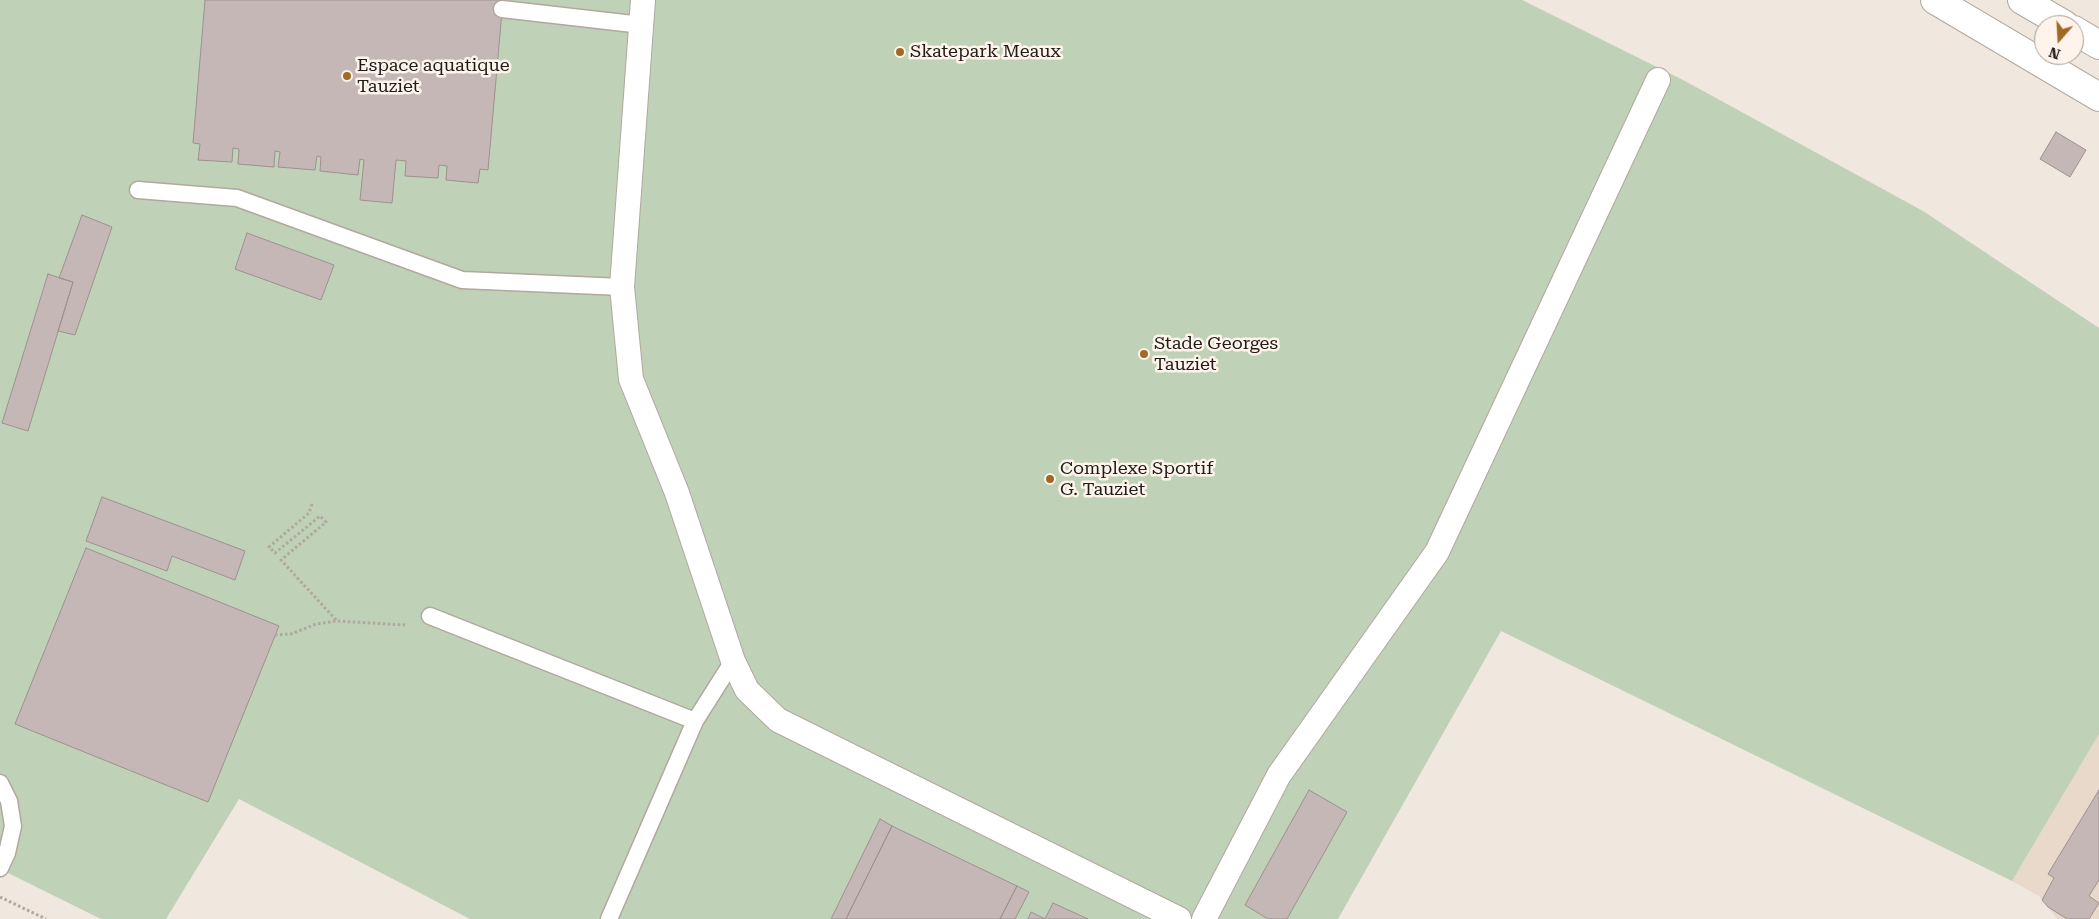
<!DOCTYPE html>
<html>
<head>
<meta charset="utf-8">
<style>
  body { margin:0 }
  #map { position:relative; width:2099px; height:919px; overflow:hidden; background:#f0e7de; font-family:"Roboto Serif",serif }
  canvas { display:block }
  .north { position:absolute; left:2034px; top:15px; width:50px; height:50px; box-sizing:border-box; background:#fef4eb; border:1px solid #a59e97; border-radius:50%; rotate:199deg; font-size:14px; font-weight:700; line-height:20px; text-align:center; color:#1f1c19 }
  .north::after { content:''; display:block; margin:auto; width:18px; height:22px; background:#a16926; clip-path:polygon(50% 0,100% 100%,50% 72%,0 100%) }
</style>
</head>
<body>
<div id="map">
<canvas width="2099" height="919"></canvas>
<div class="north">N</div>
</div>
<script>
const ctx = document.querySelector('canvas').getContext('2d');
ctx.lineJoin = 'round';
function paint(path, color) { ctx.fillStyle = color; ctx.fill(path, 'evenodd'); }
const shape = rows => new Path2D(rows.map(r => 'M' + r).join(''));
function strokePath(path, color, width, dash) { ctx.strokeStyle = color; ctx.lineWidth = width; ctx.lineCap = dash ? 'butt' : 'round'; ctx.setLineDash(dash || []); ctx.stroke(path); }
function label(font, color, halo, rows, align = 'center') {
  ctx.font = font + ' "Roboto Serif",serif'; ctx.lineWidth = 5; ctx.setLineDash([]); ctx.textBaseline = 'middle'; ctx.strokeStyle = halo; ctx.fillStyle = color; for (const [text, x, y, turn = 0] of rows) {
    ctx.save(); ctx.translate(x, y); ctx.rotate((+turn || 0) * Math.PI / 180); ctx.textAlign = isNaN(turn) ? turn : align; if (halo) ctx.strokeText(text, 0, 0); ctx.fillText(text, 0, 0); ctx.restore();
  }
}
paint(shape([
  [2099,734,2099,919,2057,919,2039,896,2012,881]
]), '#e9d9cb');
paint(shape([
  [0,0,1522,0,1683,80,1923,211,2099,328,2099,734,2012,881,1501,631,1338,919,470,919,239,799,166,919,101,919,0,869]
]), '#bfd1b7');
const building = shape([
  [205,0,503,0,488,170,480,169,478,183,446,180,447,166,439,165,438,178,405,176,406,161,396,160,392,203,360,200,364,160,360,159,358,175,320,171,321,157,317,156,315,170,278,167,280,152,275,151,274,167,238,164,239,149,233,148,232,162,198,160,200,144,193,143,205,0],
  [2056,132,2086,150,2070,177,2040,159,2056,132],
  [82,215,112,227,75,335,58,331,73,282,59,278,82,215],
  [247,233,334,265,321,300,235,269,247,233],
  [48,274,73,282,28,431,2,423,48,274],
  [102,497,245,551,235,580,172,556,167,571,86,541,102,497],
  [86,548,279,626,208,802,15,724,86,548],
  [1309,790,1347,812,1287,919,1268,919,1245,905,1309,790],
  [2099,790,2099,880,2089,896,2099,903,2089,919,2067,919,2048,907,2042,900,2054,878,2048,874,2099,790],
  [880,819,892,826,846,919,831,919,880,819],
  [892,826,1017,886,1000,919,846,919,892,826],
  [1017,886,1029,892,1015,919,1000,919,1017,886],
  [1053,903,1088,919,1028,919,1031,912,1045,919,1053,903]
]);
paint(building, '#c5b7b6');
strokePath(building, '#9e9190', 1);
const service = shape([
  [502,9,642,25],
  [138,190,237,198,462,280,622,287],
  [430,616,695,721],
  [0,783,9,801,13,826,7,853,0,868],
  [609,919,695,721,733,661]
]);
const pedestrian = shape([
  [643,0,622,287,631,379,677,493,733,661,747,690,778,720,1179,919],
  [1204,919,1279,775,1437,552,1658,80]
]);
const tertiary = shape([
  [1935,0,2099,97],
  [2022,0,2065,25],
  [2074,30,2099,45]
]);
strokePath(service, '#b1a89f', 19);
strokePath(pedestrian, '#b1a89f', 26);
strokePath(tertiary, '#b1a89f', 30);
strokePath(shape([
  [312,504,309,513,269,547,275,553,320,516,326,522,281,560,337,621],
  [275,635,291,634,316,624,337,621,405,625],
  [0,897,46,919]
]), '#afa8a1', 3, [2.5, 2.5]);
strokePath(service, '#fff', 16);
strokePath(pedestrian, '#fff', 24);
strokePath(tertiary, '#fff', 28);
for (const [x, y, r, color] of [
  [900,52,5,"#a16926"],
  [347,76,5,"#a16926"],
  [1144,354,5,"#a16926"],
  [1050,479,5,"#a16926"]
]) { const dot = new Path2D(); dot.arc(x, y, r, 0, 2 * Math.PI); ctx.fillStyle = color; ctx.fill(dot); strokePath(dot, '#fef4eb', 2); }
label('18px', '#1f1c19', '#fef4eb', [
  ["Skatepark Meaux",910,52],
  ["Espace aquatique",357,66],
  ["Tauziet",357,87],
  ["Stade Georges",1154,344],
  ["Tauziet",1154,365],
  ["Complexe Sportif",1060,469],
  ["G. Tauziet",1060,490]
], 'left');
</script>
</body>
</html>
